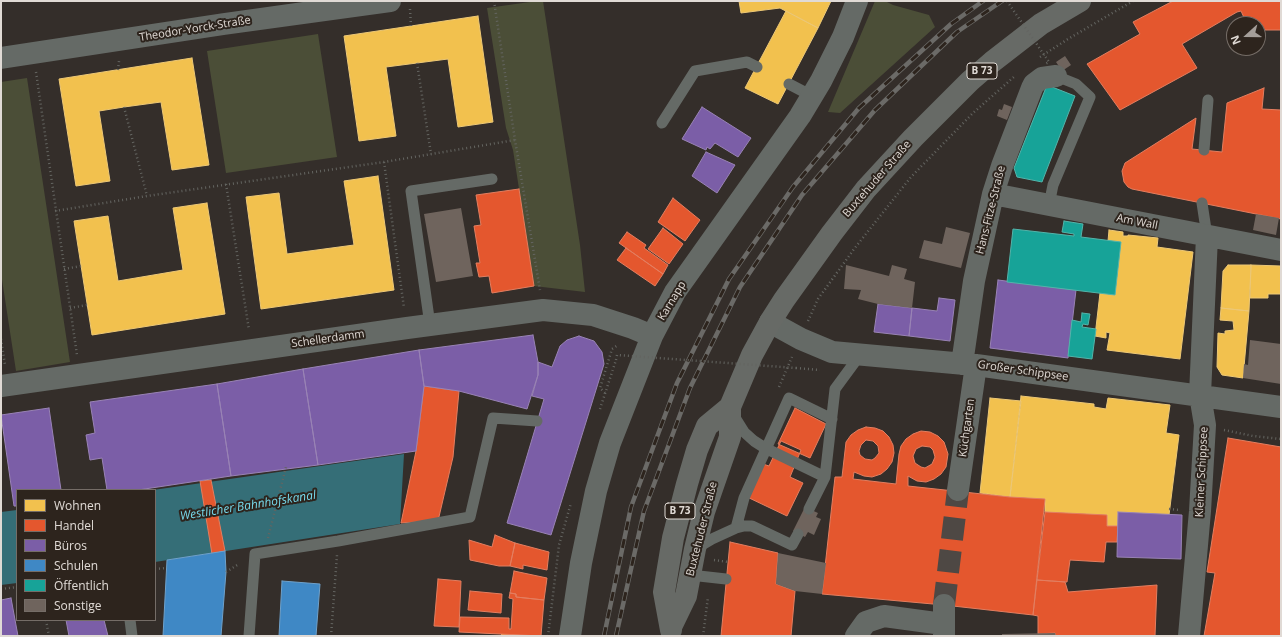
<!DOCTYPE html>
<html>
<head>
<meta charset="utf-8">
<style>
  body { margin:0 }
  #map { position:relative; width:1282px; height:637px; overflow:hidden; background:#342e2a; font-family:"Open Sans",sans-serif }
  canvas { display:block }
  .frame { position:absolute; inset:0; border:2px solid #e0dad5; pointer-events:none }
  .legend { position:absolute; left:16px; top:489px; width:140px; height:132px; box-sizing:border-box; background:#2d241d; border:1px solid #756d67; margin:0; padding:5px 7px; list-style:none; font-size:12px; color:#e0dad5 }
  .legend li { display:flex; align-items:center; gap:8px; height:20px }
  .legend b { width:20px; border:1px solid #756d67 }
  .north { position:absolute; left:1226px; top:16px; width:40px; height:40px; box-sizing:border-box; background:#2d241d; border:1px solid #756d67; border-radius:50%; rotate:249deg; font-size:11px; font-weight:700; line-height:16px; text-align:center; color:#e0dad5 }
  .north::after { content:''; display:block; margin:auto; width:14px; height:18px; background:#a49e99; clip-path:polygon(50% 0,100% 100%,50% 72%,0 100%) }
</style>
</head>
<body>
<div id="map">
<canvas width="1282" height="637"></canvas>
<div class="frame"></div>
<ul class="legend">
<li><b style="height:11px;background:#f2c14e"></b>Wohnen</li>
<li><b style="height:11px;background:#e4572e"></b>Handel</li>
<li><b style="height:11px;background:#7b5ea7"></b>Büros</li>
<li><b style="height:11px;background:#3f88c5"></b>Schulen</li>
<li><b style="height:11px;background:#17a398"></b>Öffentlich</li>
<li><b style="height:11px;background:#6f645d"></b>Sonstige</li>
</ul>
<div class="north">N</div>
</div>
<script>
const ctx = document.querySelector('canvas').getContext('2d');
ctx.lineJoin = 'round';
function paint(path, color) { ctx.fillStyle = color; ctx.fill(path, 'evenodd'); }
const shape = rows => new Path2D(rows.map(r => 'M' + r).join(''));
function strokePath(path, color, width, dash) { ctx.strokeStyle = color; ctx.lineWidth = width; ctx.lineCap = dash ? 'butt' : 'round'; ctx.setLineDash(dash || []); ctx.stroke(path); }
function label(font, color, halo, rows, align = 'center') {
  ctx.font = font + ' "Open Sans",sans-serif'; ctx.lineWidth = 4; ctx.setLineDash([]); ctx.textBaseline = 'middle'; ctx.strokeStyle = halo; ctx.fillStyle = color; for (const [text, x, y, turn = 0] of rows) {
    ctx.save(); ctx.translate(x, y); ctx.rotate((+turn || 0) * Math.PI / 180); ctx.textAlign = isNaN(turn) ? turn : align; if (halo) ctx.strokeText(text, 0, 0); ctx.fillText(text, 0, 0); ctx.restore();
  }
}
paint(shape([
  [537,1,543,1,580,245,585,292,534,286,513,150,506,128,487,8],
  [875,1,885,1,893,5,929,15,935,27,840,113,828,112],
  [318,34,337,157,226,173,207,51],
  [27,78,70,362,16,371,1,273,1,82]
]), '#4b4e37');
paint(shape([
  [404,454,400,524,155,562,155,490,153,490],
  [17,510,17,583,1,585,1,512]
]), '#356e77');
const homes = shape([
  [739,1,831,1,818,28,780,8,741,13,739,1],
  [786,11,818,28,778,104,745,88,786,11],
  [478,16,493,122,458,127,448,59,386,67,396,136,359,141,344,36,478,16],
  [192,58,209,165,172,170,161,102,124,107,99,111,110,181,76,186,59,79,192,58],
  [378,176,394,290,261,309,246,197,279,193,287,254,354,245,344,181,378,176],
  [207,203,225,314,92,335,74,221,108,216,118,281,183,270,173,208,207,203],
  [1109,230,1123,232,1123,236,1128,236,1128,235,1158,238,1157,247,1193,252,1180,359,1107,350,1110,333,1106,332,1106,338,1095,336,1100,293,1115,295,1121,242,1108,241,1109,230],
  [1228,265,1251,265,1249,311,1221,308,1223,271,1228,265],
  [1251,265,1281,266,1281,294,1268,294,1268,298,1250,298,1251,265],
  [1221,308,1249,311,1243,378,1222,375,1217,367,1218,333,1225,334,1225,331,1234,330,1233,321,1220,320,1221,308],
  [1021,396,1094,404,1094,407,1106,409,1108,398,1170,405,1166,433,1179,435,1169,515,1118,512,1118,526,1107,526,1107,515,1045,512,1045,499,1010,497,1021,396],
  [990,398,1021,401,1010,497,980,493,990,398],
  [502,633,535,636,501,636,502,633]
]);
paint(homes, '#f2c14e');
strokePath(homes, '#edc876', 1);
const shops = shape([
  [1173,1,1281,1,1281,30,1258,30,1258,24,1247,24,1241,11,1237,12,1182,44,1197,68,1120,110,1087,64,1140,34,1133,22,1173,1],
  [1264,88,1262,109,1281,110,1281,219,1132,189,1128,187,1124,182,1122,171,1125,163,1196,118,1192,149,1222,152,1227,103,1264,88],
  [519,189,534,286,492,293,489,276,479,277,476,263,480,263,474,226,481,225,476,195,519,189],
  [673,198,700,220,685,241,658,222,673,198],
  [663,228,683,244,669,264,648,249,663,228],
  [627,232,646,245,644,248,668,265,663,274,619,243,627,232],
  [626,248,663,274,655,286,617,260,626,248],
  [424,386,459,391,453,457,438,521,401,523,416,451,424,386],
  [795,408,826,424,810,458,778,444,795,408],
  [866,427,875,428,883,431,889,437,893,445,894,453,892,462,887,469,881,474,872,477,864,476,854,472,853,479,896,484,899,454,901,446,906,439,913,434,921,431,930,432,938,436,944,442,948,454,946,467,941,474,934,479,926,482,917,481,908,476,908,486,1010,497,1045,499,1033,615,944,605,822,594,835,477,842,477,846,442,851,435,858,430,866,427],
  [866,440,873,441,878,446,879,453,875,458,872,460,865,459,860,455,859,451,861,445,866,440],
  [922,446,930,447,933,450,935,457,932,464,925,468,921,467,915,463,913,456,916,449,922,446],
  [1228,438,1281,447,1281,636,1204,636,1215,573,1207,572,1228,438],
  [781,441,801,450,790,477,803,483,787,516,745,496,760,463,769,466,781,441],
  [211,480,225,551,212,554,200,481,211,480],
  [1045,512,1107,515,1107,526,1118,526,1117,542,1106,542,1104,562,1070,560,1067,582,1037,580,1045,512],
  [495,535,515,543,510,566,499,566,470,560,469,540,492,547,495,535],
  [730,542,778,553,776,584,795,591,791,636,721,636,730,542],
  [515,543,549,552,547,570,523,565,523,569,510,566,515,543],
  [514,571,547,578,544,600,516,597,516,594,510,593,514,571],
  [438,579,461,581,459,627,434,626,438,579],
  [1037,580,1065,582,1068,592,1157,585,1155,636,1056,636,1055,633,1038,634,1038,616,1033,615,1037,580],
  [470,591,502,594,501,613,468,610,470,591],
  [510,593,516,594,516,597,544,600,541,636,459,632,460,617,509,618,509,629,511,629,513,599,509,598,510,593]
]);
paint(shops, '#e4572e');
strokePath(shops, '#e37e60', 1);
const offices = shape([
  [702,107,751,138,738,157,715,143,710,149,707,147,706,150,682,139,702,107],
  [706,152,735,165,717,193,692,176,706,152],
  [998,280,1076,290,1068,358,990,348,998,280],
  [939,298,955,300,950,341,909,336,912,308,937,311,939,298],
  [878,304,912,308,909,336,874,332,878,304],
  [533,335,538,362,538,375,527,409,459,391,424,386,419,350,533,335],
  [579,336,594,341,602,352,604,364,551,535,507,523,544,399,532,396,538,375,538,362,552,367,560,346,567,340,579,336],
  [419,350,424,386,416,451,318,465,303,369,419,350],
  [303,369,318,465,231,476,217,384,303,369],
  [217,384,231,476,138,490,107,490,102,458,90,460,86,435,95,433,90,402,217,384],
  [49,408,61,490,17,490,17,506,14,506,1,415,49,408],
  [1118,512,1182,515,1181,559,1117,557,1118,512],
  [11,598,18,636,1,636,1,600,11,598],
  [66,620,104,620,108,636,69,636,66,620]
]);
paint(offices, '#7b5ea7');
strokePath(offices, '#9983b5', 1);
const schools = shape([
  [225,551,226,572,221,636,163,636,167,560,225,551],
  [282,581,320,584,316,636,279,636,282,581]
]);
paint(schools, '#3f88c5');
strokePath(schools, '#6fa1ca', 1);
const public = shape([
  [1047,85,1075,96,1042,182,1017,177,1014,168,1047,85],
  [1064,221,1083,224,1081,237,1121,242,1115,295,1007,282,1013,229,1074,236,1074,234,1062,232,1064,221],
  [1082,313,1090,314,1088,325,1083,324,1082,327,1096,329,1092,359,1068,356,1072,320,1081,322,1082,313]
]);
paint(public, '#17a398');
strokePath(public, '#53b4aa', 1);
paint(shape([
  [1065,56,1071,65,1062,71,1056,62],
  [1004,104,1012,107,1007,120,997,116,999,109,1002,110],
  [461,208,473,276,436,282,424,214],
  [1256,214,1279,218,1276,235,1253,230],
  [946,227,970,233,961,268,919,258,924,240,942,244],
  [846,265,889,276,892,265,907,269,904,279,915,282,912,308,878,304,858,299,861,290,844,289],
  [1250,340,1281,344,1281,384,1243,378,1244,364,1248,365],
  [805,507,818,513,816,517,821,519,814,535,808,532,805,537,793,531],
  [778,553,826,563,822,594,795,591,776,584],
  [1055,633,1056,636,1002,636,1002,634]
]), '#6f645d');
strokePath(shape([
  [944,605,958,490]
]), '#4e4844', 22, [22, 11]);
strokePath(shape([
  [494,1,515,140,540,290],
  [410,9,411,26],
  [1040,57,1068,39,1133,1],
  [417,63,431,154],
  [118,70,119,61],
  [36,72,77,355],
  [124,107,147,196],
  [384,162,404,308],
  [226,184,249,330],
  [55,211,147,196,384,162,515,140],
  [64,269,81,266],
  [70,308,87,305],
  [808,321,818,299,854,249,911,177,973,113,1015,76],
  [1,339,5,365],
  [796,368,820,370],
  [779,387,792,357],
  [605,393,600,388,612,349,618,345],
  [600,409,616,360],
  [1224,430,1253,436,1281,439],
  [1169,509,1181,510],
  [268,538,286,467],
  [714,560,728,562],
  [155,569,167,568],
  [226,572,239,564],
  [1,589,17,587],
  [46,620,49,636],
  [331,636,337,555],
  [548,636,559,545,571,503],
  [703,636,708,597]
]), '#646561', 2.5, [1, 3]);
strokePath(shape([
  [789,84,812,96],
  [662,123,695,71,747,62,757,67],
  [1204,150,1208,100],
  [1202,203,1207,236],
  [1049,205,1053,185,1090,97,1076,84,1056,76],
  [430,325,411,191,492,179],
  [734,416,744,432,754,441,765,448,825,477],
  [809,509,825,477,835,389,860,355],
  [736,528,744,498,789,398,832,419],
  [695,549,712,539,736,528,744,526,752,526,792,545,798,534],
  [690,575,726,579],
  [130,620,132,636],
  [249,636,255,554,338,541,470,517,493,418,537,421]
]), '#656a66', 11);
strokePath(shape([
  [1,58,224,24,390,1],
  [993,194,1281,250],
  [770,322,801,339,832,352,976,365,1281,407],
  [962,364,974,281,993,194,1002,166,1032,88,1034,84,1042,78,1056,76],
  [1,386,407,328,543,310,593,315,633,328,652,336],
  [958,490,976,365],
  [944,605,944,636],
  [570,636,581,563,596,491,610,443,652,336,675,292,800,116,821,81,843,37,857,1],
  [856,636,866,622,884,616,943,624],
  [1189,636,1200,511,1205,425,1200,395,1207,236]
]), '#656a66', 22);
strokePath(shape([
  [671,627,686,596,695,549,704,512,730,437,730,407,752,355,770,322,784,300,832,233,866,189,913,138,970,81,992,62,1041,24,1080,1],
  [671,630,664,592,673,538,687,484,697,450,707,426,730,407]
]), '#676a66', 22);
const rail = shape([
  [604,636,631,507,677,383,729,279,793,187,859,108,951,24,983,1],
  [616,636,644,511,690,388,740,287,802,195,875,110,957,32,1002,1]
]);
strokePath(rail, '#6b6a67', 4.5);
strokePath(rail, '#2d241d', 3, [9]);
strokePath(shape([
  [1007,1,1049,62,1045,64],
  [616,360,617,355,796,368]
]), '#646561', 2.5, [1, 3]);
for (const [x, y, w] of [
  [982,71,30],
  [680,511,30]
]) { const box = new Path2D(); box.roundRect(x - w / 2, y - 8, w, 16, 3); ctx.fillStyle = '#2d241d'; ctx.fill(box); strokePath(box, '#e0dad5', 1); }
label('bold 10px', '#e0dad5', null, [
  ["B 73",982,71],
  ["B 73",680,511]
]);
label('11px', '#e0dad5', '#2d241d', [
  ["Theodor-Yorck-Straße",195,29,-9],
  ["Buxtehuder Straße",877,179,-49],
  ["Hans-Fitze-Straße",991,210,-76],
  ["Am Wall",1137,222,11],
  ["Karnapp",672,301,-59],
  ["Schellerdamm",328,339,-8],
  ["Großer Schippsee",1023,371,8],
  ["Küchgarten",967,428,-82],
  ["Kleiner Schippsee",1202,472,-87],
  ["Buxtehuder Straße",702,529,-76]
]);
label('italic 12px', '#76d9eb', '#2d241d', [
  ["Westlicher Bahnhofskanal",248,506,-9]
]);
</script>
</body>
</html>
